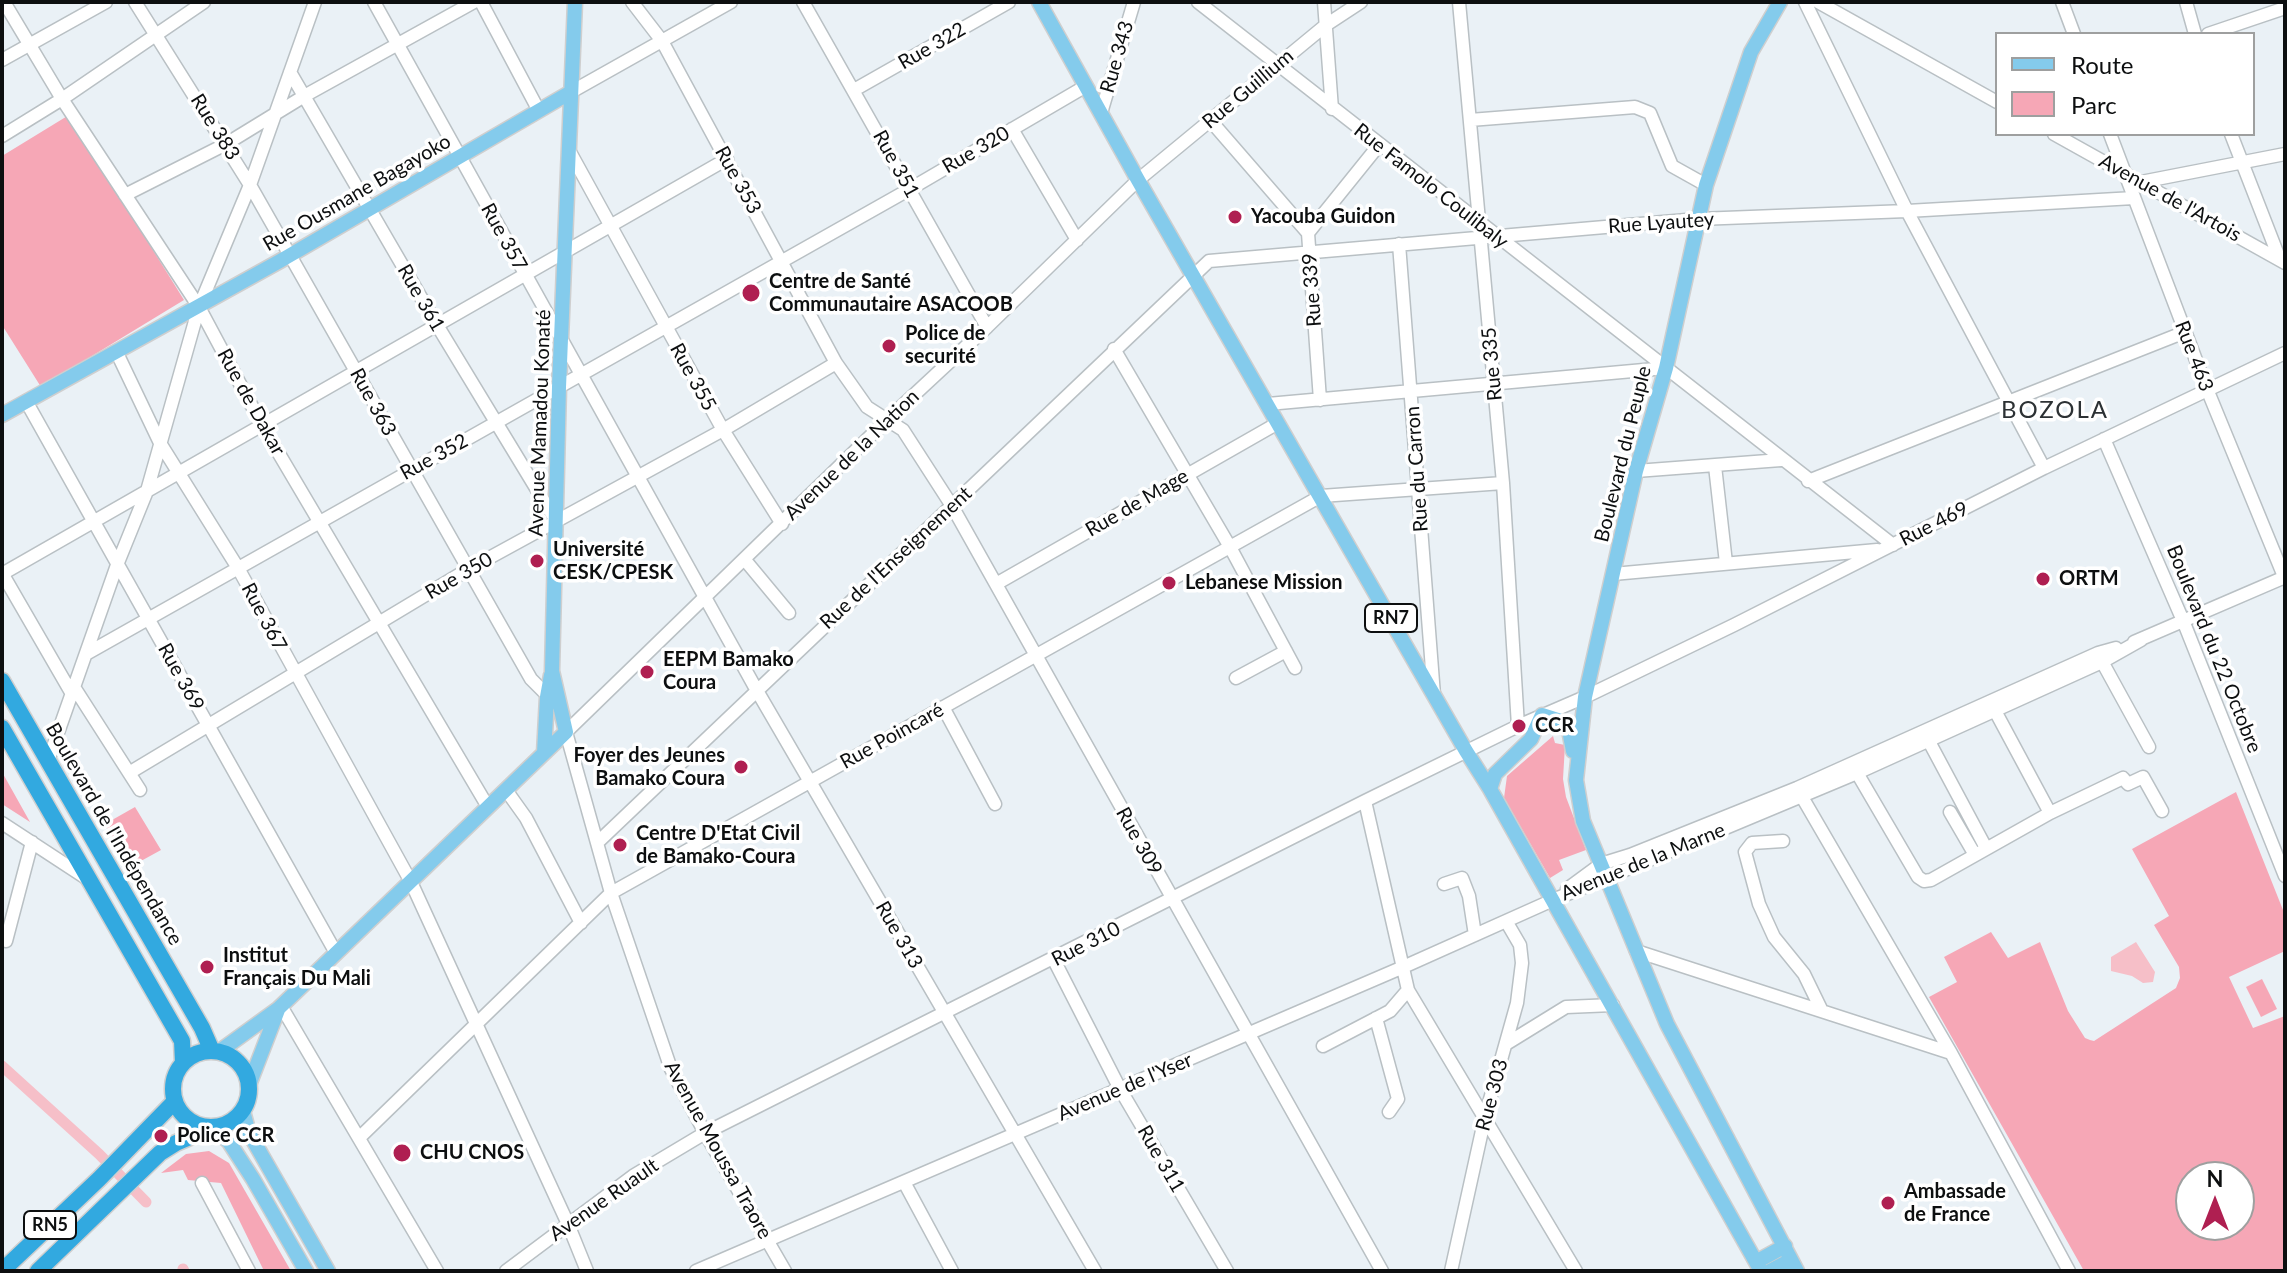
<!DOCTYPE html>
<html>
<head>
<meta charset="utf-8">
<style>
  body { margin:0 }
  #map { position:relative; width:2287px; height:1273px; overflow:hidden; background:#eaf1f6; font-family:Lato,sans-serif }
  canvas { display:block }
  .frame { position:absolute; inset:0; border:4px solid #0d0f10; pointer-events:none }
  .legend { position:absolute; left:1995px; top:32px; width:260px; height:104px; box-sizing:border-box; background:#fff; border:2px solid #9e9f9f; margin:0; padding:10px 14px; list-style:none; font-size:24px; color:#0d0f10 }
  .legend li { display:flex; align-items:center; gap:16px; height:40px }
  .legend b { width:40px; border:2px solid #9e9f9f }
  .north { position:absolute; left:2175px; top:1161px; width:80px; height:80px; box-sizing:border-box; background:#fff; border:2px solid #9e9f9f; border-radius:50%; rotate:0deg; font-size:22px; font-weight:700; line-height:32px; text-align:center; color:#0d0f10 }
  .north::after { content:''; display:block; margin:auto; width:28px; height:36px; background:#af1f51; clip-path:polygon(50% 0,100% 100%,50% 72%,0 100%) }
</style>
</head>
<body>
<div id="map">
<canvas width="2287" height="1273"></canvas>
<div class="frame"></div>
<ul class="legend">
<li><b style="height:10px;background:#84cbec"></b>Route</li>
<li><b style="height:22px;background:#f6a7b6"></b>Parc</li>
</ul>
<div class="north">N</div>
</div>
<script>
const ctx = document.querySelector('canvas').getContext('2d');
ctx.lineJoin = 'round';
function paint(path, color) { ctx.fillStyle = color; ctx.fill(path, 'evenodd'); }
const shape = rows => new Path2D(rows.map(r => 'M' + r).join(''));
function strokePath(path, color, width, dash) { ctx.strokeStyle = color; ctx.lineWidth = width; ctx.lineCap = dash ? 'butt' : 'round'; ctx.setLineDash(dash || []); ctx.stroke(path); }
function label(font, color, halo, rows, align = 'center') {
  ctx.font = font + ' Lato,sans-serif'; ctx.lineWidth = 7; ctx.setLineDash([]); ctx.textBaseline = 'middle'; ctx.strokeStyle = halo; ctx.fillStyle = color; for (const [text, x, y, turn = 0] of rows) {
    ctx.save(); ctx.translate(x, y); ctx.rotate((+turn || 0) * Math.PI / 180); ctx.textAlign = isNaN(turn) ? turn : align; if (halo) ctx.strokeText(text, 0, 0); ctx.fillText(text, 0, 0); ctx.restore();
  }
}
paint(shape([
  [69,115,184,300,41,387,2,325,2,156],
  [1553,736,1555,743,1565,745,1563,779,1566,797,1586,850,1559,860,1563,870,1550,878,1504,798,1507,776],
  [2,772,30,822,2,804],
  [2236,792,2285,915,2285,951,2229,977,2253,1028,2285,1016,2285,1271,2084,1271,1929,997,1957,982,1944,957,1991,932,2008,958,2040,942,2068,1011,2085,1038,2090,1040,2094,1041,2176,988,2180,978,2179,967,2154,925,2169,916,2132,849],
  [2239,1177,2239,1225,2191,1225,2191,1177],
  [135,807,161,850,130,867,105,824],
  [2262,979,2277,1009,2261,1017,2246,987],
  [209,1151,229,1163,291,1271,264,1271,221,1183,188,1180,183,1170,161,1173,186,1154]
]), '#f6a7b6');
paint(shape([
  [2136,942,2155,972,2153,982,2143,983,2132,976,2111,971,2111,957]
]), '#f6bfc8');
strokePath(shape([
  [2,1066,99,1154,146,1202],
  [183,1269,184,1271]
]), '#f6bfc8', 11);
const minor = shape([
  [4,2,62,99,199,307,262,425,488,807],
  [135,2,250,185,531,679,552,700],
  [374,2,756,689,1095,1271],
  [481,2,539,111],
  [632,2,662,41,836,363,867,407,903,430,952,506,1382,1271],
  [803,2,987,327],
  [1198,2,1893,545],
  [1324,2,1332,109],
  [1459,2,1503,483,1518,726],
  [1805,2,1907,211,2044,468],
  [1818,2,1997,102],
  [2062,2,2074,34],
  [2186,2,2195,34],
  [2208,34,2285,8],
  [2,60,106,2],
  [290,72,437,325,556,521],
  [854,90,1009,2],
  [571,92,731,2],
  [1101,113,1134,2],
  [1210,120,1308,233,1320,400],
  [1470,120,1635,107,1650,113,1672,166,1706,185],
  [1012,129,1077,240],
  [2054,134,2285,263],
  [2110,134,2207,389,2285,579],
  [2231,134,2280,260],
  [2,136,62,99,204,2],
  [570,152,723,430,782,524],
  [2141,182,2285,154],
  [125,195,226,144,306,95,474,2],
  [1308,233,1379,145],
  [1399,244,1434,695],
  [1114,349,1230,547,1295,668],
  [117,353,160,443,238,568,411,882,568,1224,587,1271],
  [26,401,336,953],
  [1268,404,1666,368],
  [2104,439,2184,623,2285,876],
  [1715,466,1726,563],
  [1636,471,1781,460],
  [1808,481,2185,332],
  [745,560,789,613],
  [2,573,72,694],
  [2,574,727,159],
  [1613,574,1877,550],
  [996,584,1278,423],
  [2134,642,2285,577],
  [86,654,910,189,1086,86],
  [2099,656,2149,747],
  [1236,678,1286,651],
  [74,687,140,790],
  [943,707,995,804],
  [1993,707,2050,813],
  [1925,734,1986,848],
  [48,761,117,565,147,491,199,307,250,185,315,2],
  [1853,766,1918,877,1924,881,1931,880,2050,813,2123,778,2128,784,2143,777,2162,811],
  [129,773,467,570,723,430,836,363],
  [506,790,526,818,581,923],
  [1798,790,1951,1053,2069,1271],
  [1365,801,1408,990,1576,1271],
  [1950,812,1975,855],
  [2,823,86,878],
  [1783,841,1752,843,1745,852,1759,904,1774,937,1804,974,1822,1011],
  [597,843,1209,261,1698,219,1907,211,2134,198],
  [1444,884,1462,878,1469,896,1475,935],
  [1567,889,1601,864,1630,855,1797,788,2098,653,2116,648],
  [6,941,32,842],
  [1636,951,1951,1053],
  [1054,960,1120,1089,1227,1271],
  [281,1006,437,1271],
  [1376,1018,1398,1099,1389,1112],
  [1506,1044,1566,1007,1613,1005],
  [1323,1046,1390,1011,1408,990],
  [359,1138,611,893,1321,496,1503,483],
  [904,1182,952,1271],
  [202,1183,249,1271],
  [506,1271,633,1176,705,1133,1365,801,1518,726,1585,697,1734,625,2044,468,2285,353],
  [696,1271,1401,968,1553,900,1857,773,2102,662,2141,640],
  [785,1271,705,1133,671,1069,611,893,566,732,887,420,987,327,1138,180,1326,25,1361,2],
  [1451,1271,1485,1117,1517,1003,1522,963,1520,945,1506,921]
]);
const major = shape([
  [1039,2,1138,180,1466,751,1490,789,1761,1271],
  [1780,2,1751,52,1706,185,1666,368,1636,471,1585,697,1576,780,1583,821,1667,1024,1797,1271],
  [2,415,280,261,571,92],
  [544,753,547,697,551,675],
  [1490,789,1495,774,1531,739,1542,715,1564,722,1569,730,1573,751],
  [220,1051,278,1009,566,732,552,671,559,387,575,2],
  [249,1085,278,1010],
  [243,1111,249,1133,328,1271],
  [212,1127,229,1142,253,1179,306,1271],
  [1756,1262,1785,1246],
  [1770,1271,1791,1260]
]);
const highway = shape([
  [2,681,202,1028,212,1051],
  [2,728,182,1041,183,1063],
  '173 1089a38 38 0 1 1 76 0a38 38 0 1 1-76 0Z',
  [2,1271,99,1179,175,1101],
  [38,1271,160,1153,176,1143,211,1128]
]);
strokePath(minor, '#b9c0c4', 15);
strokePath(major, '#cfcfcf', 17);
strokePath(highway, '#cfcfcf', 19);
strokePath(minor, '#fff', 12);
strokePath(major, '#84cbec', 14);
strokePath(highway, '#32a9e0', 16);
for (const [x, y, r, color] of [
  [1235,217,8,"#af1f51"],
  [751,293,10,"#af1f51"],
  [889,346,8,"#af1f51"],
  [537,561,8,"#af1f51"],
  [2043,579,8,"#af1f51"],
  [1169,583,8,"#af1f51"],
  [647,672,8,"#af1f51"],
  [1519,726,8,"#af1f51"],
  [741,767,8,"#af1f51"],
  [620,845,8,"#af1f51"],
  [207,967,8,"#af1f51"],
  [161,1136,8,"#af1f51"],
  [402,1153,10,"#af1f51"],
  [1888,1203,8,"#af1f51"]
]) { const dot = new Path2D(); dot.arc(x, y, r, 0, 2 * Math.PI); ctx.fillStyle = color; ctx.fill(dot); strokePath(dot, '#fff', 3); }
for (const [x, y, w] of [
  [1391,618,52],
  [50,1225,52]
]) { const box = new Path2D(); box.roundRect(x - w / 2, y - 14, w, 28, 6); ctx.fillStyle = '#fff'; ctx.fill(box); strokePath(box, '#0d0f10', 2); }
label('bold 18px', '#0d0f10', null, [
  ["RN7",1391,618],
  ["RN5",50,1225]
]);
label('20px', '#0d0f10', '#fff', [
  ["Rue 322",932,46,-30],
  ["Rue 343",1117,57,-74],
  ["Rue Guillium",1248,89,-40],
  ["Rue 383",215,127,58],
  ["Rue 320",976,150,-30],
  ["Rue 351",896,164,61],
  ["Rue 353",738,180,61],
  ["Rue Famolo Coulibaly",1431,186,38],
  ["Rue Ousmane Bagayoko",357,193,-30],
  ["Avenue de l'Artois",2170,198,29],
  ["Rue Lyautey",1661,223,-4],
  ["Rue 357",504,237,61],
  ["Rue 339",1312,290,-94],
  ["Rue 361",421,298,60],
  ["Rue 463",2194,356,69],
  ["Rue 335",1492,364,-95],
  ["Rue 355",693,377,61],
  ["Rue de Dakar",251,402,61],
  ["Rue 363",373,402,61],
  ["Avenue Mamadou Konaté",540,423,-88],
  ["Boulevard du Peuple",1623,454,-76],
  ["Avenue de la Nation",852,455,-44],
  ["Rue 352",434,457,-29],
  ["Rue du Carron",1417,469,-94],
  ["Rue de Mage",1137,503,-30],
  ["Rue 469",1934,524,-27],
  ["Rue de l'Enseignement",896,558,-43],
  ["Rue 350",459,576,-30],
  ["Rue 367",264,617,62],
  ["Boulevard du 22 Octobre",2214,649,68],
  ["Rue 369",181,677,61],
  ["Rue Poincaré",892,736,-29],
  ["Boulevard de l'Indépendance",114,834,60],
  ["Rue 309",1139,841,61],
  ["Avenue de la Marne",1643,862,-22],
  ["Rue 313",899,935,60],
  ["Rue 310",1086,944,-27],
  ["Avenue de l'Yser",1125,1087,-23],
  ["Rue 303",1492,1095,-75],
  ["Avenue Moussa Traore",718,1150,61],
  ["Rue 311",1161,1159,60],
  ["Avenue Ruault",604,1200,-35]
]);
label('bold 20px', '#0d0f10', '#fff', [
  ["Yacouba Guidon",1251,217],
  ["Centre de Santé",769,282],
  ["Communautaire ASACOOB",769,305],
  ["Police de",905,334],
  ["securité",905,357],
  ["Université",553,550],
  ["CESK/CPESK",553,573],
  ["ORTM",2059,579],
  ["Lebanese Mission",1185,583],
  ["EEPM Bamako",663,660],
  ["Coura",663,683],
  ["CCR",1535,726],
  ["Foyer des Jeunes",725,756,"right"],
  ["Bamako Coura",725,779,"right"],
  ["Centre D'Etat Civil",636,834],
  ["de Bamako-Coura",636,857],
  ["Institut",223,956],
  ["Français Du Mali",223,979],
  ["Police CCR",177,1136],
  ["CHU CNOS",420,1153],
  ["Ambassade",1904,1192],
  ["de France",1904,1215]
], 'left');
ctx.letterSpacing = '2px';
label('24px', '#2c3134', '#fff', [
  ["BOZOLA",2055,410]
]);
ctx.letterSpacing = '0px';
</script>
</body>
</html>
